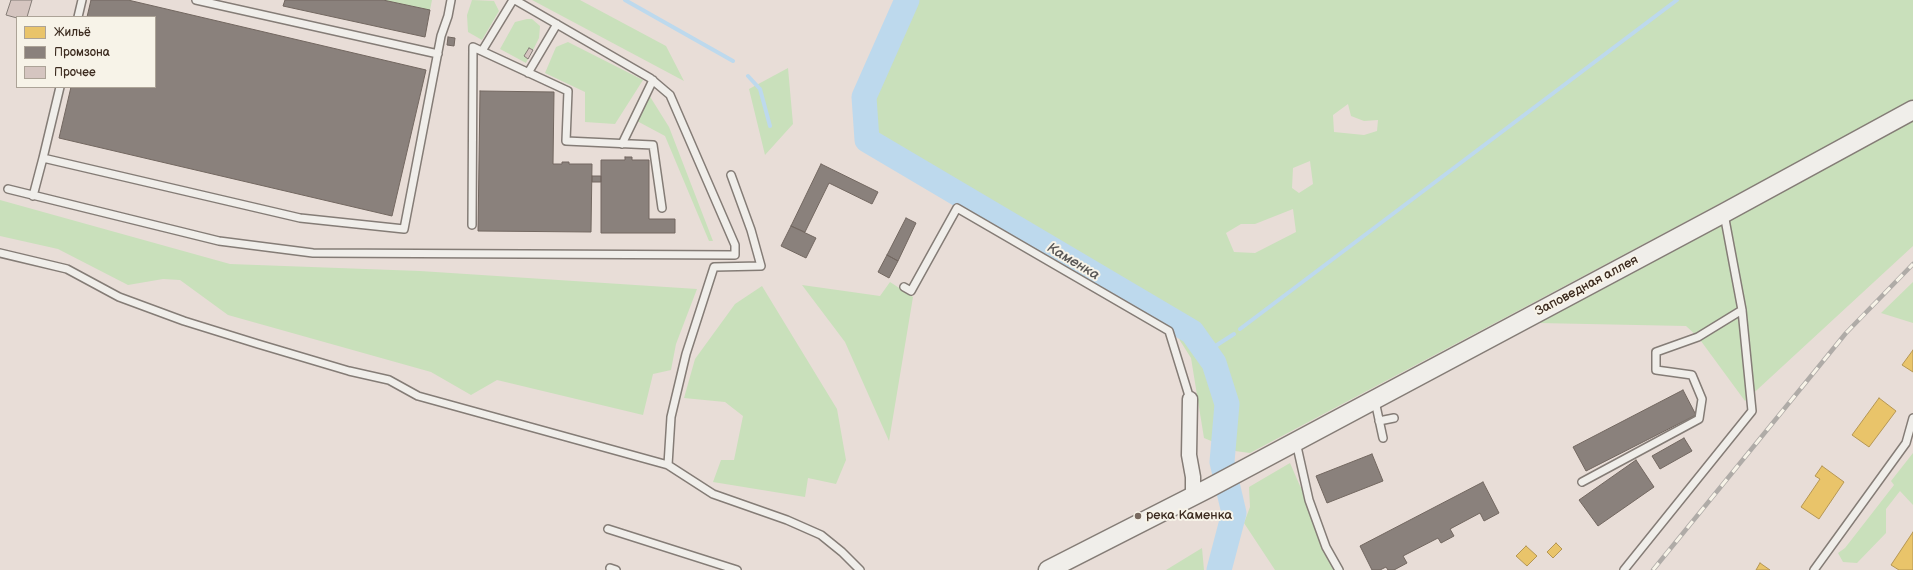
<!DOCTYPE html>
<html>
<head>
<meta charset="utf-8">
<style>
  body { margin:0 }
  #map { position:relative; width:1913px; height:570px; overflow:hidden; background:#e8ddd7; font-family:"Balsamiq Sans",sans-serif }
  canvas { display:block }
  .legend { position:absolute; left:16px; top:16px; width:140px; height:72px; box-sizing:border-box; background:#f7f3e8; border:1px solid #aca397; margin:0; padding:5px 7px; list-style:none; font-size:12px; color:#3b2a1e }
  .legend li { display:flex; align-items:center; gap:8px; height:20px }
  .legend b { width:20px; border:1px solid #aca397 }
</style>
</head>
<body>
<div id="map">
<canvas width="1913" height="570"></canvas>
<ul class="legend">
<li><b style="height:11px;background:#e9c46a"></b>Жильё</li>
<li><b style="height:11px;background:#8a817c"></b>Промзона</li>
<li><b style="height:11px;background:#d5c5c0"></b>Прочее</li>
</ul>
</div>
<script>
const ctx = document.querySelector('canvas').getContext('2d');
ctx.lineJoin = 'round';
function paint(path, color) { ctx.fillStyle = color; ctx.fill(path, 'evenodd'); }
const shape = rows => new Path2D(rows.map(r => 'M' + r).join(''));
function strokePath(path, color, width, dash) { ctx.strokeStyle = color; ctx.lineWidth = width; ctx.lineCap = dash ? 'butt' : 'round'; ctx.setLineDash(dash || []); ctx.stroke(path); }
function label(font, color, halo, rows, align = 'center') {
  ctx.font = font + ' "Balsamiq Sans",sans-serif'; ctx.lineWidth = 4; ctx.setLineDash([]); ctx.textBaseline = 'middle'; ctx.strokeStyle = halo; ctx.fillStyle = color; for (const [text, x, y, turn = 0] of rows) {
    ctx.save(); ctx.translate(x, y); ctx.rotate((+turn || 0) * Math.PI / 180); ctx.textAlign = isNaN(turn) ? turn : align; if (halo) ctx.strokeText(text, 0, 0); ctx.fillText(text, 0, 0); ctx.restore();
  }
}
paint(shape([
  [383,0,432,0,430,10],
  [472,0,494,1,499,11,482,40,468,32,467,15],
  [532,0,580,0,666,46,684,81],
  [917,0,1913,0,1913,101,1250,453,1235,451,1204,438,1191,358,1172,328,869,143,873,100],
  [1348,104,1351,116,1364,121,1378,120,1377,131,1364,135,1334,132,1333,115],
  [1310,161,1313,184,1299,193,1292,188,1293,168],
  [1293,209,1296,232,1255,253,1234,252,1226,233,1241,224,1255,224],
  [527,19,532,19,540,26,539,38,533,50,529,48,524,56,528,59,526,63,500,49,515,22],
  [568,42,643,80,615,124,585,122,585,92,545,73,556,47],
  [788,68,793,124,765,155,749,89],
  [649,95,669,127,713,241,709,241,665,136,637,121],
  [1913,121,1913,246,1745,401,1698,337,1686,326,1538,323],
  [0,200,230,264,420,271,697,289,676,344,671,370,653,374,643,415,497,380,471,395,431,372,228,315,180,280,163,279,128,285,58,249,0,236],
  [890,282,913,297,889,441,845,342,802,285,880,296],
  [1913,282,1913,323,1881,313],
  [762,286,837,409,846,460,836,484,808,478,805,497,713,482,721,460,734,460,743,416,725,402,684,398,695,359,735,304],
  [1913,453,1913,505,1900,491,1886,509,1886,533,1857,563,1843,562,1838,553,1845,548,1894,485,1891,481],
  [1290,463,1300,486,1309,500,1339,570,1275,570,1244,523,1250,507,1249,487],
  [1202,548,1204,570,1166,570]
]), '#c9e0bb');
const homes = shape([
  [1913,350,1913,372,1902,365,1913,350],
  [1879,398,1896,411,1869,447,1852,435,1879,398],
  [1822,466,1844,482,1819,519,1801,507,1820,479,1815,476,1822,466],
  [1913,532,1913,570,1899,570,1891,565,1913,532],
  [1556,543,1562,549,1553,558,1547,552,1556,543],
  [1526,546,1537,556,1527,566,1516,556,1526,546],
  [1760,563,1770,570,1756,570,1760,563]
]);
paint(homes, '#e9c46a');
strokePath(homes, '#b59653', 1);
const industry = shape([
  [91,0,128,0,426,70,392,216,59,138,71,87,155,87,155,17,87,17,91,0],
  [285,0,383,0,430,10,425,37,283,6,285,0],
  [448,37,455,38,454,46,447,45,448,37],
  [480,91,554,92,553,164,562,164,562,162,569,162,569,164,592,164,591,232,478,231,480,91],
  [625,157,632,157,632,160,649,160,649,219,675,219,675,233,601,233,601,160,625,160,625,157],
  [821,164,878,192,872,204,829,183,805,232,791,226,821,164],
  [592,176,601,176,601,182,592,182,592,176],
  [906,218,916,223,898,261,887,255,906,218],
  [791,226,816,238,806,258,781,246,791,226],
  [887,255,898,261,889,278,878,272,887,255],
  [1683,390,1696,415,1586,471,1573,447,1683,390],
  [1684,438,1692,451,1660,469,1652,456,1684,438],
  [1372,454,1383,481,1327,503,1316,476,1372,454],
  [1636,460,1654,487,1598,526,1579,500,1636,460],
  [1483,482,1499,513,1484,521,1480,513,1450,529,1454,536,1441,543,1438,538,1403,556,1407,563,1394,570,1388,570,1386,567,1380,570,1372,570,1360,546,1483,482]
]);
paint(industry, '#8a817c');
strokePath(industry, '#726760', 1);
strokePath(shape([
  [625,0,733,61],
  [748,76,760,89,770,126],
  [1240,329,1677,0],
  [1206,352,1234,334]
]), '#bdd9ed', 4);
strokePath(shape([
  [907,0,864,97,867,140,1192,332,1214,363,1227,404,1222,462,1234,513,1219,570]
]), '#bdd9ed', 25);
const building = shape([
  [11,0,32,0,27,17,17,18,6,15,11,0],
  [529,48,533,50,528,59,524,56,529,48]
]);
paint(building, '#d5c5c0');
strokePath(building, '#847c76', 1);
const service = shape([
  [196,0,438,54],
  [78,17,82,0],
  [482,51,513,0],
  [528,73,557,24],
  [60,87,43,158,300,218,404,229,441,36,448,16,451,0],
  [622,144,653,80],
  [8,189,219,241,313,253,735,255,735,245,670,95,650,78,515,0],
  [33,196,43,158],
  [472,225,473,47,568,91,566,141,653,145,662,208],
  [0,253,67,269,119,297,184,321,258,344,349,371,389,380,418,396,668,465,713,494,787,520,821,535,842,552,860,570],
  [904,287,911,291,957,208,1169,331,1190,399],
  [1375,401,1383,438],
  [1379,421,1394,418],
  [1296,442,1309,500,1326,547,1339,570],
  [668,465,671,417,686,354,714,267,761,266,751,230,731,175],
  [1582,482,1699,419,1702,399,1692,375,1656,370,1656,352,1698,337,1742,310],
  [608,529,737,570],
  [610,568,616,570],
  [1624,570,1752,411,1742,310,1724,214],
  [1814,570,1906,443,1913,418]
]);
const minor = shape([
  [1190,399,1189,455,1193,477,1193,497]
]);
const tertiary = shape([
  [1048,570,1209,488,1724,213,1913,110]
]);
strokePath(service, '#847c76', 10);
strokePath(minor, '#847c76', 17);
strokePath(tertiary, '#847c76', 21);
strokePath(service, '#f0eeea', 7);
strokePath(minor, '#f0eeea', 14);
strokePath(tertiary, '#f0eeea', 18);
const rail = shape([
  [1653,570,1846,333,1913,264]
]);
strokePath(rail, '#afaba7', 4.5);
strokePath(rail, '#f7f3e8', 3, [9]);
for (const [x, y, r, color] of [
  [1138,516,4,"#78695f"]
]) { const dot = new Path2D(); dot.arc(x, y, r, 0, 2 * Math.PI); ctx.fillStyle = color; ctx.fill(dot); strokePath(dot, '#f7f3e8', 1.5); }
label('13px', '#3b2a1e', '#f7f3e8', [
  ["Заповедная аллея",1587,286,-28]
]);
label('13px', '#3b2a1e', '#f7f3e8', [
  ["река Каменка",1146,516]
], 'left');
label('italic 14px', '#575554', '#f7f3e8', [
  ["Каменка",1073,262,31]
]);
</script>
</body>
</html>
